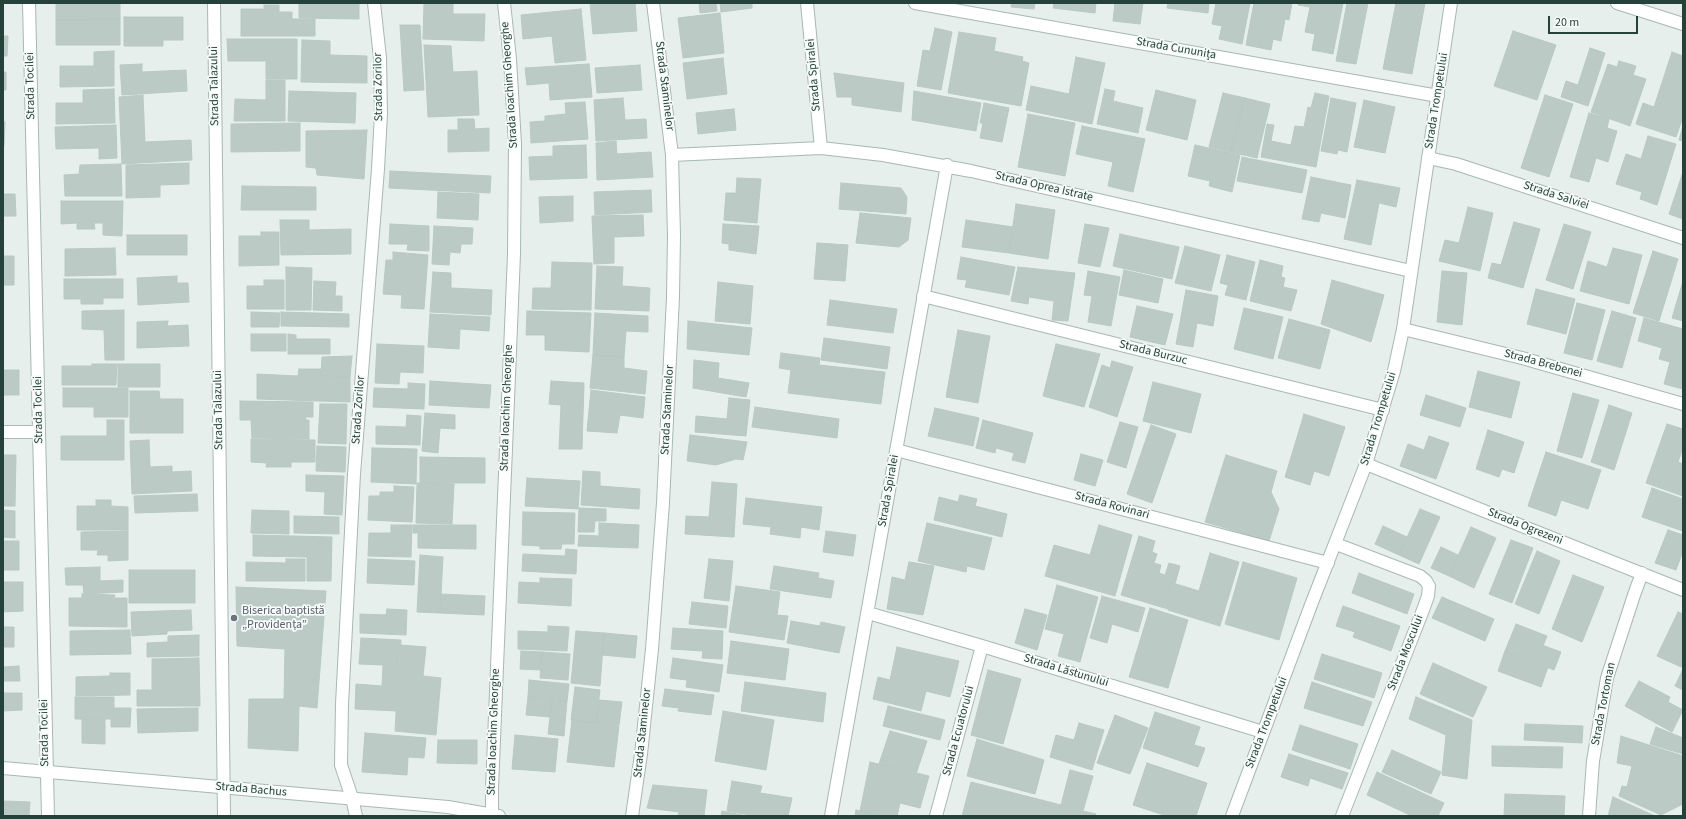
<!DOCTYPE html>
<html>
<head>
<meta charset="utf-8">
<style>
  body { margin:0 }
  #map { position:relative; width:1686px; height:819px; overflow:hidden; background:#e6efeb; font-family:"Source Sans 3",sans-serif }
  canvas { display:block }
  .frame { position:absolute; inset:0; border:4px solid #24423a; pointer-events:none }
  .scale { position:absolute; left:1548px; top:16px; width:90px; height:18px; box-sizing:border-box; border:2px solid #24423a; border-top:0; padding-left:5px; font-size:12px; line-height:14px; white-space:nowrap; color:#24423a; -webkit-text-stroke:3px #f7fbf9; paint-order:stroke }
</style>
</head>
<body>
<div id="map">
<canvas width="1686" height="819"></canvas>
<div class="frame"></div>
<div class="scale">20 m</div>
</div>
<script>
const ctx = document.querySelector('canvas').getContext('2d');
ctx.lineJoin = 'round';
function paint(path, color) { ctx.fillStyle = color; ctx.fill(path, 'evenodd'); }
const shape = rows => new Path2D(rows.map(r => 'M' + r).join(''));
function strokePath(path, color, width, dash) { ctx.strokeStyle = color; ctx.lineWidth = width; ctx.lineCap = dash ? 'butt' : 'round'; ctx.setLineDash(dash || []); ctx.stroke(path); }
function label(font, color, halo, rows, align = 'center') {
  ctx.font = font + ' "Source Sans 3",sans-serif'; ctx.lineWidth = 3.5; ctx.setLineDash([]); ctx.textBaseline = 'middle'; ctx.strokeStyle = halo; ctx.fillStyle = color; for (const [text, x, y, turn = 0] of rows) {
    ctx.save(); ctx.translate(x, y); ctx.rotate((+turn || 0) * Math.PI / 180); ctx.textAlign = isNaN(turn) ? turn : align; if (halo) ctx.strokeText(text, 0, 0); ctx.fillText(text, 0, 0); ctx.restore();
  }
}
const building = shape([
  [56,3,120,3,120,19,56,20,56,3],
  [299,3,359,3,359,19,299,18,299,3],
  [424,3,453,3,453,14,485,14,484,41,423,39,424,3],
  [590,3,635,3,637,31,593,34,590,3],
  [699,3,716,3,717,11,700,13,699,3],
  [720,3,752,3,752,8,721,12,720,3],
  [1012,3,1035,3,1034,9,1011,7,1012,3],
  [1054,3,1096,3,1095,13,1053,8,1054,3],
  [1115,3,1143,3,1140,24,1113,21,1115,3],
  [1168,3,1209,3,1208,13,1167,8,1168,3],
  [1216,3,1250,3,1242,44,1219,39,1222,26,1212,24,1216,3],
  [1254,3,1292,3,1289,20,1285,19,1281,41,1273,39,1271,50,1246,45,1254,3],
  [1298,3,1343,3,1333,54,1312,50,1315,34,1305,32,1310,7,1298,5,1298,3],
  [1347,3,1368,3,1356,64,1336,61,1347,3],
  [1396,3,1425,3,1412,74,1383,69,1396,3],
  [264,5,279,5,279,12,292,12,292,19,315,19,315,36,241,36,241,9,264,9,264,5],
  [581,9,586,60,555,63,552,36,523,39,521,15,581,9],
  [720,13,724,53,683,58,678,18,720,13],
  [124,17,183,17,183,40,163,40,163,46,124,46,124,17],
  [120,19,120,45,56,45,56,20,120,19],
  [400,25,420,25,424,90,404,91,400,25],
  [935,28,952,32,941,90,917,86,923,50,930,51,935,28],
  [1513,31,1556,45,1537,100,1494,86,1513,31],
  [959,32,996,38,994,51,1023,57,1022,61,1029,63,1021,106,948,93,959,32],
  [3,36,8,36,7,56,3,56,3,36],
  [227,39,297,39,297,79,266,79,266,61,228,61,227,39],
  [302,40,330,41,330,55,367,56,367,83,301,82,302,40],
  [424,45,451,46,453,72,477,71,479,115,428,117,424,45],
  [1590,48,1605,53,1588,106,1561,97,1566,81,1578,85,1590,48],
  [114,51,114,86,60,87,60,66,94,66,94,52,114,51],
  [1672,52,1683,56,1683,117,1676,137,1636,124,1643,103,1654,107,1672,52],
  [1076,57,1105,63,1092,124,1026,110,1031,86,1069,94,1076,57],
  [723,58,727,94,687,99,683,63,723,58],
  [1619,61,1636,66,1633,75,1646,79,1630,126,1591,112,1608,64,1617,67,1619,61],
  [142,64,142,72,186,70,187,91,122,95,120,65,142,64],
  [589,64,592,97,550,100,549,83,527,85,525,68,589,64],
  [640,65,642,90,597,93,595,68,640,65],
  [3,72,6,72,6,90,3,90,3,72],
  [834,73,904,83,901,112,852,105,852,97,837,97,834,73],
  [266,80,285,80,285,121,234,121,235,99,266,100,266,80],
  [114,89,115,123,56,124,56,103,83,103,83,90,114,89],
  [1105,89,1115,91,1113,101,1143,108,1138,133,1097,124,1105,89],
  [1156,90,1196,100,1187,140,1146,130,1156,90],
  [289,91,356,93,355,123,288,121,289,91],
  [914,91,981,103,976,131,912,120,914,91],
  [1223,93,1245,98,1231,152,1209,147,1223,93],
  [1315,93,1329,96,1316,167,1261,157,1267,124,1274,125,1271,141,1291,145,1295,126,1304,127,1308,107,1311,108,1315,93],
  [143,95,145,142,191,140,192,160,122,164,119,97,143,95],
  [1545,95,1573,104,1549,177,1521,168,1545,95],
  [623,98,625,120,646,119,647,138,596,141,594,100,623,98],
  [1245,98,1270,104,1257,158,1231,152,1245,98],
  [1331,98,1356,103,1347,152,1338,150,1337,154,1321,151,1331,98],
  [1364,100,1395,107,1385,153,1354,147,1364,100],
  [585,102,588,139,531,143,530,122,545,121,545,116,566,114,565,103,585,102],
  [984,103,1009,108,1002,142,980,138,983,123,980,123,984,103],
  [734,109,736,130,698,134,696,113,734,109],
  [1589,113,1609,119,1607,128,1617,131,1608,162,1596,158,1589,182,1570,177,1589,113],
  [1028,114,1075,123,1065,176,1018,167,1028,114],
  [458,119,474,119,475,129,489,128,489,151,448,152,448,130,458,130,458,119],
  [3,122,5,122,4,146,3,146,3,122],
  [300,123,300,151,231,152,231,124,300,123],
  [116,125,117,158,99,159,99,148,56,149,55,127,116,125],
  [1082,126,1145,139,1133,192,1108,186,1113,162,1076,154,1082,126],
  [1683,126,1683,141,1679,140,1683,126],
  [367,130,364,179,317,175,316,168,306,167,306,131,367,130],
  [1648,136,1676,144,1657,205,1640,199,1642,192,1616,184,1626,154,1641,159,1648,136],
  [616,141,617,154,651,152,653,177,597,180,596,143,616,141],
  [586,145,587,178,530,180,529,157,553,156,553,146,586,145],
  [1195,145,1240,155,1232,192,1209,186,1210,181,1188,176,1195,145],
  [1242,157,1307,170,1302,193,1237,181,1242,157],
  [189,163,189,184,160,185,160,197,126,198,126,165,189,163],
  [121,164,122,196,65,196,64,175,79,174,80,165,121,164],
  [390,171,491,176,490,193,389,188,390,171],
  [1682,175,1683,175,1683,219,1669,214,1682,175],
  [1311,177,1351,185,1345,218,1321,213,1319,222,1302,219,1311,177],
  [737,178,761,179,757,223,724,220,726,193,736,193,737,178],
  [1357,180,1400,188,1396,207,1379,203,1371,245,1344,239,1357,180],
  [841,183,901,188,907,197,906,214,839,209,841,183],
  [242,186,316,187,316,210,241,210,242,186],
  [651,190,652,212,595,215,594,192,651,190],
  [438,192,479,194,478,220,437,218,438,192],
  [3,194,15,194,16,216,3,216,3,194],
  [573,196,573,221,540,223,539,197,573,196],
  [61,201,123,201,122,236,103,235,103,223,94,223,95,229,77,229,77,223,61,224,61,201],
  [1016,204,1055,210,1048,259,1009,253,1016,204],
  [1468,207,1493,213,1480,271,1439,261,1445,240,1459,243,1468,207],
  [860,213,911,218,908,240,899,247,856,243,860,213],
  [643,215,644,236,614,237,614,263,594,264,592,216,643,215],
  [280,220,309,220,309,230,351,229,351,254,281,255,280,220],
  [966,220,1013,227,1009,253,962,247,966,220],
  [1514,222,1540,229,1523,288,1488,278,1492,263,1501,265,1514,222],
  [390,224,429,226,429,251,407,250,408,244,389,244,390,224],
  [723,224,759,226,756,254,729,250,729,244,722,243,723,224],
  [1085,224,1109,228,1100,267,1078,263,1085,224],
  [1564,224,1591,232,1573,289,1546,280,1564,224],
  [434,226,473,228,472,244,461,244,460,253,450,252,449,265,432,264,434,226],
  [261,232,279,232,279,265,239,266,239,236,261,236,261,232],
  [1120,234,1179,247,1172,279,1113,266,1120,234],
  [127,235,187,235,187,255,127,255,127,235],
  [817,243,848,245,845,281,814,279,817,243],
  [1185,246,1220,255,1211,291,1175,283,1185,246],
  [115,248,116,275,65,276,65,249,115,248],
  [1613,248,1642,255,1629,304,1580,291,1588,261,1607,267,1613,248],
  [1653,251,1678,259,1659,321,1633,313,1653,251],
  [393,252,428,255,424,309,401,308,402,295,383,294,386,260,393,260,393,252],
  [1227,255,1255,262,1246,300,1225,295,1228,285,1220,283,1227,255],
  [3,256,14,256,14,285,3,285,3,256],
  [961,257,1015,267,1009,295,965,287,967,280,957,279,961,257],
  [1260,260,1283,266,1281,277,1285,278,1283,287,1297,290,1291,311,1250,301,1260,260],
  [552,262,592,263,591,310,532,309,533,288,551,288,552,262],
  [597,266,623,267,622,286,650,288,649,311,595,309,597,266],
  [286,267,312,268,311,310,286,310,286,267],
  [1018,267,1075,273,1068,321,1052,320,1054,301,1029,297,1028,304,1011,301,1018,267],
  [1124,270,1163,279,1158,303,1119,295,1124,270],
  [1088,271,1120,277,1111,326,1088,322,1092,296,1084,295,1088,271],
  [1442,271,1467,273,1462,325,1437,322,1442,271],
  [433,272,451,273,451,288,492,290,491,315,430,312,433,272],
  [177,276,177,283,188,283,189,302,138,305,137,278,177,276],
  [64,279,123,279,123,298,103,298,103,304,81,304,81,299,64,299,64,279],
  [264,280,284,280,284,309,247,309,247,286,264,286,264,280],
  [1332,280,1384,295,1371,342,1321,324,1332,280],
  [314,281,336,282,335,296,342,296,342,311,313,310,314,281],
  [1683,281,1683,321,1672,318,1683,281],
  [718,282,753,286,750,324,715,321,718,282],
  [1536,289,1575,299,1566,334,1527,324,1536,289],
  [1186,290,1218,296,1213,326,1197,323,1193,347,1176,344,1186,290],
  [830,300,897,309,893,333,827,325,830,300],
  [1577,303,1605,310,1592,360,1564,353,1577,303],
  [1137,306,1173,314,1165,345,1130,337,1137,306],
  [1244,308,1283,317,1273,359,1234,349,1244,308],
  [124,310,124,360,105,360,104,330,82,329,82,311,124,310],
  [527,311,591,313,589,352,545,350,545,335,526,335,527,311],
  [1612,311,1636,318,1622,368,1597,361,1612,311],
  [251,312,280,313,279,327,251,327,251,312],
  [281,312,349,314,349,327,281,326,281,312],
  [595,313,648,316,648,332,626,331,624,357,593,355,595,313],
  [430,314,490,317,489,331,460,329,459,349,428,347,430,314],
  [1644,318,1683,329,1683,389,1664,384,1670,362,1659,359,1662,348,1638,341,1644,318],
  [1289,319,1330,330,1320,369,1278,358,1289,319],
  [168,321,167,326,188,325,189,346,137,348,137,322,168,321],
  [688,321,752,328,749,355,687,349,688,321],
  [958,330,990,336,978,403,946,397,958,330],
  [251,334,286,334,286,351,251,351,251,334],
  [288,334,296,335,296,339,330,339,330,354,288,354,288,334],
  [824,338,890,347,887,369,821,360,824,338],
  [377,344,424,346,423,373,400,372,399,384,375,383,377,344],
  [1056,344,1100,354,1084,407,1043,396,1056,344],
  [781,353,820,358,819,365,885,372,881,404,788,393,791,370,779,368,781,353],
  [593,355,624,357,624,368,647,371,645,394,590,388,593,355],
  [352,356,350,377,321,376,322,357,352,356],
  [694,360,719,363,718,378,749,383,746,397,693,388,694,360],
  [1112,361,1133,367,1117,417,1089,407,1102,365,1110,368,1112,361],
  [92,364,117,364,116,385,62,385,62,366,92,366,92,364],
  [118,364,160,364,160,387,118,387,118,364],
  [299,369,321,369,321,376,350,377,350,402,257,399,257,374,298,376,299,369],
  [3,370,19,370,19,395,3,395,3,370],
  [1478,371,1520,382,1511,418,1469,407,1478,371],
  [430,381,491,385,489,408,429,405,430,381],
  [551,381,584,383,582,449,559,449,561,405,549,404,551,381],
  [1153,382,1201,394,1191,433,1143,421,1153,382],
  [408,383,425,384,424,409,373,407,374,388,408,389,408,383],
  [63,388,128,388,128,417,94,417,94,407,63,407,63,388],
  [591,390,645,397,643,418,620,415,617,433,587,431,591,390],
  [130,391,159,391,160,399,183,399,183,433,130,433,130,391],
  [1573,393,1599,400,1582,458,1557,451,1573,393],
  [1426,395,1466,408,1460,427,1420,415,1426,395],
  [729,398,750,400,746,436,695,432,696,416,727,419,729,398],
  [240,401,313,402,313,417,305,417,306,420,240,420,240,401],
  [320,404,347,404,346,444,318,443,320,404],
  [1609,405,1632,413,1614,470,1591,462,1609,405],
  [755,407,839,419,837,438,752,427,755,407],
  [935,408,979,418,973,446,928,436,935,408],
  [425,413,455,415,455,429,440,428,438,453,422,451,425,413],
  [1304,414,1345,427,1329,476,1314,471,1310,485,1285,477,1304,414],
  [407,415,421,416,420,445,376,444,376,426,406,427,407,415],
  [107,420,124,420,124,460,61,460,61,436,107,436,107,420],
  [251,420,309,420,309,439,252,438,251,420],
  [983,420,1033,433,1025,463,1012,460,1014,453,996,448,995,453,976,448,983,420],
  [1120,422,1138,427,1126,468,1107,462,1120,422],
  [1667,424,1683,429,1683,448,1678,462,1683,464,1683,496,1646,483,1667,424],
  [1151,425,1176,434,1152,503,1127,494,1151,425],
  [1488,430,1524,442,1514,473,1502,469,1499,477,1476,469,1488,430],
  [690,435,747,442,743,460,736,459,716,465,687,461,690,435],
  [1429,436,1449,443,1436,479,1400,466,1408,444,1424,450,1429,436],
  [251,439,315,440,315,462,291,462,291,467,266,467,267,463,251,462,251,439],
  [149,440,150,467,172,466,172,472,191,471,192,491,132,494,130,441,149,440],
  [317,446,346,447,345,472,316,471,317,446],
  [372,448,417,449,416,484,371,482,372,448],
  [1546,452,1601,470,1588,509,1561,500,1556,516,1528,506,1546,452],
  [1081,454,1103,460,1095,486,1074,480,1081,454],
  [3,455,16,455,15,506,3,506,3,455],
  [1226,455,1277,471,1271,492,1279,509,1269,541,1205,522,1226,455],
  [420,457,485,458,485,483,420,483,420,457],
  [583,471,600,472,600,486,640,489,639,509,581,505,583,471],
  [306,475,344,476,342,515,324,514,325,492,306,491,306,475],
  [527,478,580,481,578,509,525,506,527,478],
  [712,482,737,484,734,537,685,534,686,516,709,517,712,482],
  [417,483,454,484,452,524,416,523,417,483],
  [394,486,414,487,412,522,368,520,369,496,380,496,380,492,394,492,394,486],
  [1652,488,1683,499,1683,531,1642,517,1652,488],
  [197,494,198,511,135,513,134,496,197,494],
  [960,495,977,499,975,506,1007,514,1002,537,934,520,939,497,958,502,960,495],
  [746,498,822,507,819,530,801,527,800,538,770,534,771,527,743,524,746,498],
  [96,500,111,500,111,506,128,507,128,530,77,530,77,506,96,506,96,500],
  [579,508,606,509,606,521,595,521,594,532,578,532,579,508],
  [1420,509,1440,517,1419,564,1399,555,1420,509],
  [3,510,15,511,15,538,3,537,3,510],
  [252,510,289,511,289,534,251,533,252,510],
  [523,512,575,513,574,544,562,544,561,549,540,549,540,546,522,545,523,512],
  [294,516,339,517,339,534,294,533,294,516],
  [599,523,639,525,638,548,578,546,579,535,599,536,599,523],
  [927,523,992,538,984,570,967,566,966,572,918,561,927,523],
  [391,525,412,525,411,557,368,556,369,533,391,533,391,525],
  [413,525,476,525,476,549,418,548,418,533,413,533,413,525],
  [1099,525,1132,535,1115,596,1045,576,1054,545,1090,555,1099,525],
  [1383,526,1407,537,1399,555,1375,544,1383,526],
  [1471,527,1496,538,1474,588,1449,576,1471,527],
  [1668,530,1683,535,1683,551,1676,570,1655,563,1668,530],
  [128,531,128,560,108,561,108,555,97,555,98,550,81,550,81,532,128,531],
  [826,531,856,535,853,556,823,552,826,531],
  [253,535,332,537,331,581,307,581,307,557,253,556,253,535],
  [1139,536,1155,541,1152,552,1157,554,1154,563,1161,565,1159,573,1165,575,1169,563,1180,566,1168,609,1121,595,1139,536],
  [1511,540,1533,548,1512,603,1489,594,1511,540],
  [3,541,19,541,19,570,3,570,3,541],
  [1441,547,1458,555,1449,576,1431,568,1441,547],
  [566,549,577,550,576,574,522,571,523,554,565,556,566,549],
  [1537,551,1560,561,1539,614,1515,604,1537,551],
  [1210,553,1239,562,1220,626,1168,610,1176,584,1199,591,1210,553],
  [420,555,443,557,440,613,417,612,420,555],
  [286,559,305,559,305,581,246,581,246,562,286,563,286,559],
  [368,559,415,561,414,585,367,583,368,559],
  [709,559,733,561,729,601,704,598,709,559],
  [909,562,934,566,923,615,887,609,892,577,905,580,909,562],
  [1243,562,1297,578,1279,640,1225,624,1243,562],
  [774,566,819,573,818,578,834,581,831,598,770,589,774,566],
  [100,567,100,581,123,580,123,592,84,594,83,585,66,585,65,568,100,567],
  [129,570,195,570,195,603,129,603,129,570],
  [1359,573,1414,594,1407,614,1352,593,1359,573],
  [1573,575,1604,587,1582,642,1552,629,1573,575],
  [540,578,572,579,571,606,518,603,519,582,540,583,540,578],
  [3,582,23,582,23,611,3,612,3,582],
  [1057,585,1098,597,1080,662,1058,656,1064,634,1045,629,1057,585],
  [736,586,780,592,777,615,788,616,784,640,729,632,736,586],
  [236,587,326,591,317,708,299,706,298,751,248,748,249,699,284,699,285,649,237,646,236,587],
  [82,594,115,595,114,598,127,598,127,627,69,626,69,598,82,598,82,594],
  [441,594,485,596,484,615,440,613,441,594],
  [1102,596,1145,608,1138,632,1112,624,1107,643,1090,638,1102,596],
  [1442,597,1494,619,1485,641,1432,618,1442,597],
  [692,602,728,606,726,628,689,624,692,602],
  [1343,606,1400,626,1391,651,1353,637,1355,632,1336,626,1343,606],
  [1150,608,1188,620,1168,688,1129,677,1150,608],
  [387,609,407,610,406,635,360,633,360,614,386,615,387,609],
  [1025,609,1047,615,1037,650,1015,643,1025,609],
  [191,610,192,630,167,631,167,634,132,636,131,612,191,610],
  [1678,612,1683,614,1683,664,1681,667,1657,656,1678,612],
  [791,621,820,626,821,622,845,627,839,653,787,643,791,621],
  [1516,624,1547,636,1543,646,1512,634,1516,624],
  [548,626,569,627,567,651,518,649,518,631,548,632,548,626],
  [3,627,14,627,14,647,3,647,3,627],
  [673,628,723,631,722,659,702,658,703,651,671,649,673,628],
  [130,630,131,654,70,655,70,631,130,630],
  [576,631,604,633,600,686,571,683,576,631],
  [604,633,637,636,635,658,602,655,604,633],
  [1512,634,1561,652,1554,670,1505,651,1512,634],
  [199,635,199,656,147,657,147,643,168,642,168,636,199,635],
  [361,638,401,640,397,711,355,709,356,684,382,686,383,665,359,664,361,638],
  [731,641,789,649,785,680,727,673,731,641],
  [400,645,426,647,423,676,441,678,436,735,395,731,400,645],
  [897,647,959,661,950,697,926,691,921,711,873,699,878,677,890,680,897,647],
  [521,651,542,652,541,670,520,669,521,651],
  [1505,651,1548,667,1541,687,1498,671,1505,651],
  [542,652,570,654,568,680,540,678,542,652],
  [1322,654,1382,673,1374,698,1314,679,1322,654],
  [199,658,200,706,137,706,137,690,152,690,152,659,199,658],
  [673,658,723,665,719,692,686,687,687,680,670,678,673,658],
  [1433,663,1487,687,1473,717,1420,694,1433,663],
  [19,666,20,681,3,681,3,667,19,666],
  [1683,669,1683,690,1675,686,1683,669],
  [988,670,1021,679,1003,744,971,735,988,670],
  [110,673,130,673,130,695,76,696,76,677,110,676,110,673],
  [529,680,569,684,567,701,528,697,529,680],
  [1639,681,1670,697,1668,702,1683,710,1672,732,1625,706,1639,681],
  [745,682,826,693,823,722,741,711,745,682],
  [1312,682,1372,702,1363,726,1304,708,1312,682],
  [575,687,600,690,596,723,571,720,575,687],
  [665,689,714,695,711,715,678,711,679,708,662,706,665,689],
  [3,693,22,693,22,710,3,711,3,693],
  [75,697,114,697,114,708,131,708,130,727,111,727,111,719,75,719,75,697],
  [528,697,552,700,550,717,526,715,528,697],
  [1416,697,1472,720,1467,779,1442,775,1446,735,1409,719,1416,697],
  [552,700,567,701,564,736,548,734,552,700],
  [599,700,622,702,619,725,596,723,599,700],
  [888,706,945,720,940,740,883,726,888,706],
  [198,708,198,731,138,733,137,709,198,708],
  [723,711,774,720,766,770,715,761,723,711],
  [1155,712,1200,727,1194,745,1205,748,1198,767,1143,748,1155,712],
  [1115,715,1148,728,1130,774,1097,763,1115,715],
  [82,719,105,719,105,744,82,743,82,719],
  [572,720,619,726,614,767,567,762,572,720],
  [1079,723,1104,730,1092,770,1050,757,1056,735,1074,740,1079,723],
  [1525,724,1583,726,1582,743,1524,740,1525,724],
  [1300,725,1358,744,1350,769,1292,750,1300,725],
  [1656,727,1683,738,1683,754,1650,744,1656,727],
  [890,731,927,741,916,774,879,764,890,731],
  [365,733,426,738,424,758,408,757,407,775,362,772,365,733],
  [515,735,558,739,555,772,512,769,515,735],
  [1621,736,1683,756,1683,804,1661,815,1619,796,1622,786,1627,787,1632,766,1617,763,1621,736],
  [977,739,1044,760,1035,794,967,776,977,739],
  [438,740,477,740,477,764,437,763,438,740],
  [1492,746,1563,747,1562,768,1492,766,1492,746],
  [1392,750,1441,772,1431,794,1382,772,1392,750],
  [1289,754,1348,773,1342,789,1310,778,1308,786,1281,777,1289,754],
  [870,762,929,776,920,808,900,803,897,816,877,816,860,811,870,762],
  [1147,763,1207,783,1196,816,1167,816,1133,805,1147,763],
  [1070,770,1093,776,1083,811,1096,814,1095,816,962,816,971,782,1061,805,1070,770],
  [1377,772,1444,803,1438,816,1412,816,1367,795,1377,772],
  [732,781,762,786,760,793,792,798,788,816,756,816,727,811,732,781],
  [653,785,707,790,704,816,678,816,679,812,647,808,653,785],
  [1505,794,1565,796,1564,816,1504,816,1505,794],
  [1613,797,1655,816,1608,816,1613,797],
  [3,801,30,802,29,816,3,816,3,801],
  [856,810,860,811,877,816,855,816,856,810],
  [722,811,747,816,721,816,722,811]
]);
paint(building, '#bbcac4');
strokePath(building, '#b8c9c2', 1);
const minor = shape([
  [29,3,48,816],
  [214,3,224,816],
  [807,3,821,148],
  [915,3,1438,96],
  [1617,3,1683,24],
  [672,155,821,148,883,155,971,171,1411,271],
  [1428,158,1456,164,1683,238],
  [923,296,1383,410],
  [1403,329,1522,358,1683,404],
  [3,432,39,432],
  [896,450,1328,563],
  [1366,464,1683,590],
  [1336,544,1420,576,1426,581,1429,586,1428,596,1423,610,1342,816],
  [868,613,982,646,1263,732],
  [492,814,492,788,514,254,515,144,510,59,504,3],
  [356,816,352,798,341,765,342,704,354,474,378,169,381,114,380,58,374,3],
  [632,816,641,754,652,649,663,503,673,297,674,236,672,155,653,3],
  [831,816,947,165],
  [936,816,982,646],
  [1589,816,1593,761,1607,678,1634,595,1642,573]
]);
const tertiary = shape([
  [3,768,448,807,499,816],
  [1232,816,1311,605,1366,464,1394,371,1403,329,1451,3]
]);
strokePath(minor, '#a8b8b2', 14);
strokePath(tertiary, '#a8b8b2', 14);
strokePath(minor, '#fff', 12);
strokePath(tertiary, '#fff', 12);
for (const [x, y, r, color] of [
  [234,618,4,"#6b7280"]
]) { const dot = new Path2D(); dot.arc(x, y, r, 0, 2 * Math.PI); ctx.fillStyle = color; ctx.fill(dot); strokePath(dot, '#f7fbf9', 1.5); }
label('12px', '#24423a', '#f7fbf9', [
  ["Strada Cununița",1176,49,10],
  ["Strada Spiralei",814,75,-95],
  ["Strada Ioachim Gheorghe",510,85,-94],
  ["Strada Tocilei",31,86,-91],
  ["Strada Talazului",215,86,-91],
  ["Strada Staminelor",664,86,83],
  ["Strada Zorilor",379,87,-91],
  ["Strada Trompetului",1437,101,-81],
  ["Strada Oprea Istrate",1044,187,13],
  ["Strada Salviei",1556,196,18],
  ["Strada Burzuc",1153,353,14],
  ["Strada Brebenei",1543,364,15],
  ["Strada Ioachim Gheorghe",507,408,-88],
  ["Strada Tocilei",39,410,-91],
  ["Strada Talazului",219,410,-91],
  ["Strada Zorilor",359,410,-86],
  ["Strada Staminelor",668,410,-87],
  ["Strada Trompetului",1379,419,-73],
  ["Strada Spiralei",889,491,-80],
  ["Strada Rovinari",1112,506,15],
  ["Strada Ogrezeni",1525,527,22],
  ["Strada Moscului",1406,653,-69],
  ["Strada Lăstunului",1066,671,17],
  ["Strada Tortoman",1604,704,-79],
  ["Strada Trompetului",1267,723,-69],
  ["Strada Ecuatorului",959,731,-75],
  ["Strada Ioachim Gheorghe",494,732,-88],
  ["Strada Tocilei",45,733,-91],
  ["Strada Staminelor",643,733,-84],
  ["Strada Bachus",251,790,5]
]);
label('12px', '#5b616d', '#f7fbf9', [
  ["Biserica baptistă",242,611],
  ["„Providența”",242,625]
], 'left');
</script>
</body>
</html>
